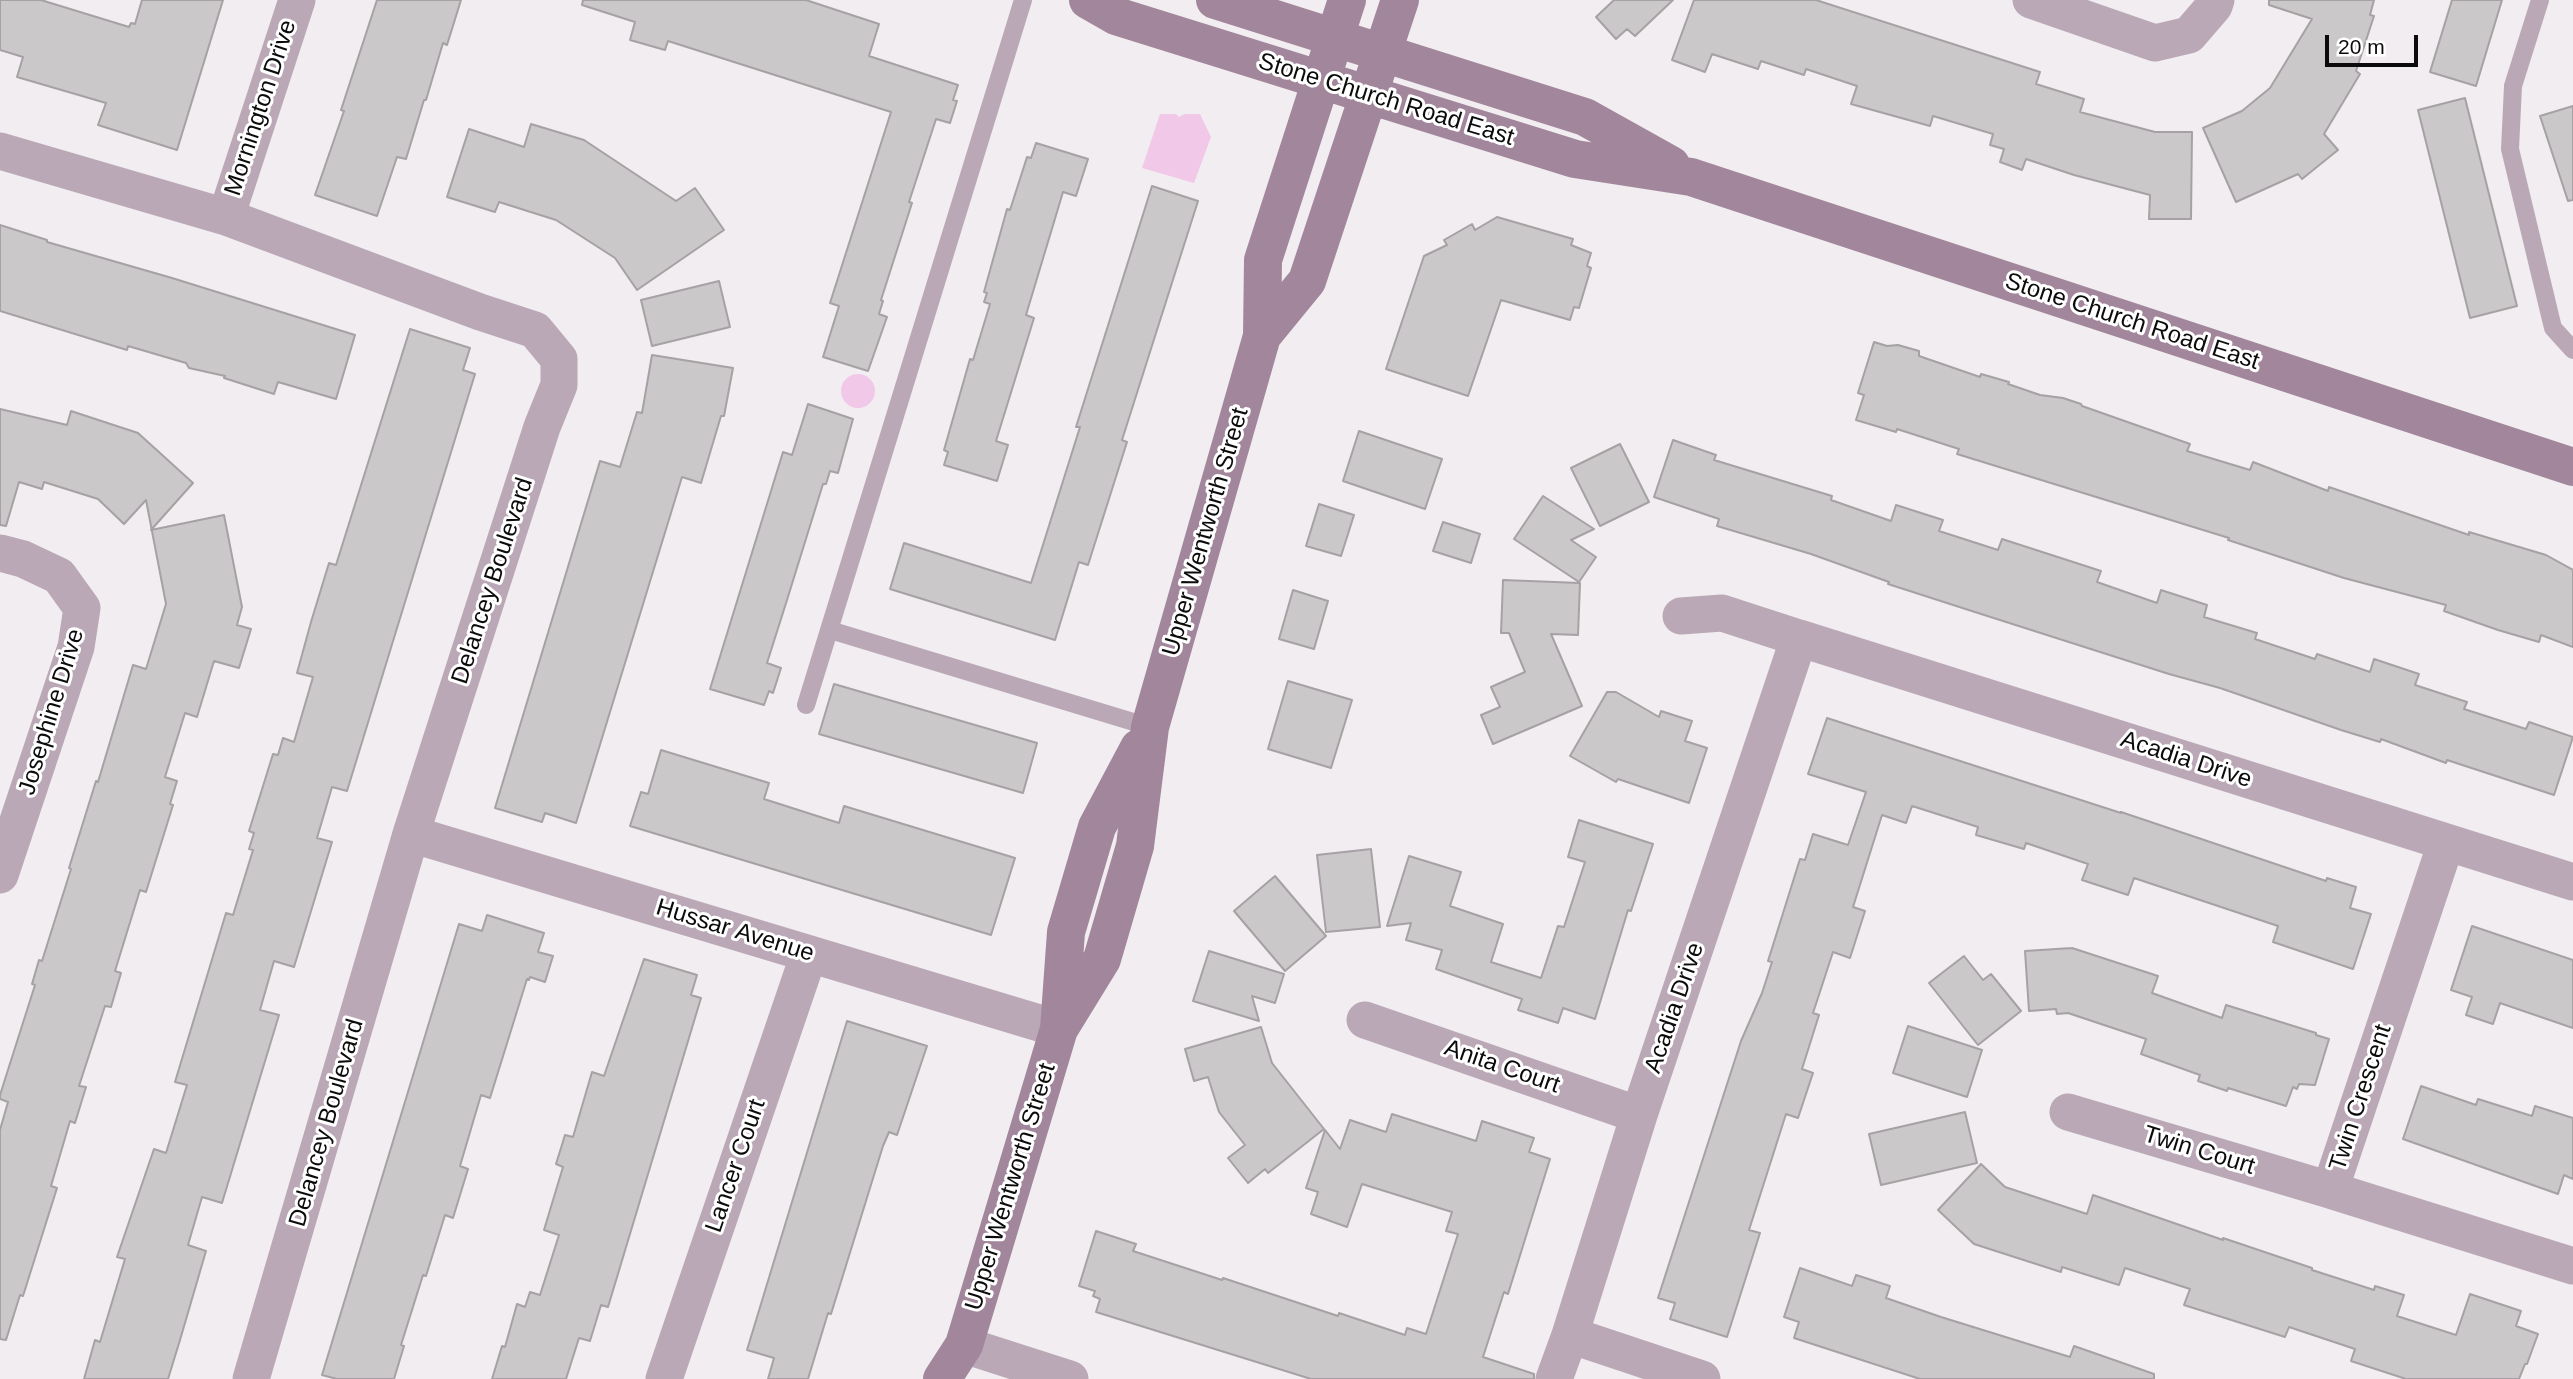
<!DOCTYPE html>
<html>
<head>
<meta charset="utf-8">
<style>
  body { margin:0 }
  #map { position:relative; width:2573px; height:1379px; overflow:hidden; background:#f1edf0; font-family:Helvetica,sans-serif }
  canvas { display:block }
  .scale { position:absolute; left:2325px; top:35px; width:93px; height:32px; box-sizing:border-box; border:4px solid #0c0b0c; border-top:0; padding-left:9px; font-size:21px; line-height:24px; white-space:nowrap; color:#0c0b0c; -webkit-text-stroke:5px #fff; paint-order:stroke }
</style>
</head>
<body>
<div id="map">
<canvas width="2573" height="1379"></canvas>
<div class="scale">20 m</div>
</div>
<script>
const ctx = document.querySelector('canvas').getContext('2d');
ctx.lineJoin = 'round';
function paint(path, color) { ctx.fillStyle = color; ctx.fill(path, 'evenodd'); }
const shape = rows => new Path2D(rows.map(r => 'M' + r).join(''));
function strokePath(path, color, width, dash) { ctx.strokeStyle = color; ctx.lineWidth = width; ctx.lineCap = dash ? 'butt' : 'round'; ctx.setLineDash(dash || []); ctx.stroke(path); }
function label(font, color, halo, rows, align = 'center') {
  ctx.font = font + ' Helvetica,sans-serif'; ctx.lineWidth = 6; ctx.setLineDash([]); ctx.textBaseline = 'middle'; ctx.strokeStyle = halo; ctx.fillStyle = color; for (const [text, x, y, turn = 0] of rows) {
    ctx.save(); ctx.translate(x, y); ctx.rotate((+turn || 0) * Math.PI / 180); ctx.textAlign = isNaN(turn) ? turn : align; if (halo) ctx.strokeText(text, 0, 0); ctx.fillText(text, 0, 0); ctx.restore();
  }
}
paint(shape([
  [1160,114,1176,114,1179,117,1184,114,1200,114,1211,137,1194,183,1142,168],
  '841 391a17 17 0 1 1 34 0a17 17 0 1 1-34 0Z'
]), '#f1c8e7');
const building = shape([
  [0,0,41,0,129,27,131,23,135,24,142,0,223,0,177,150,98,125,106,103,17,77,23,57,0,50,0,0],
  [377,0,461,0,447,45,443,43,426,100,424,100,406,159,397,157,377,216,315,195,344,111,341,110,377,0],
  [583,0,806,0,879,24,869,56,958,85,953,100,957,101,950,123,936,119,909,202,912,203,881,300,883,301,879,314,887,317,868,371,823,357,839,306,830,303,891,112,668,41,665,50,630,40,635,22,582,5,583,0],
  [1614,0,1673,0,1635,36,1627,29,1616,39,1596,17,1614,0],
  [1694,0,1816,0,2040,72,2036,84,2084,99,2080,112,2155,132,2192,132,2191,219,2149,219,2150,195,2074,175,2026,159,2022,170,2000,162,2004,149,1990,145,1993,134,1933,116,1930,126,1851,104,1857,86,1806,69,1804,75,1761,61,1758,69,1712,54,1705,72,1672,60,1694,0],
  [2269,0,2374,0,2370,15,2374,16,2356,71,2360,74,2324,134,2338,150,2302,179,2298,174,2236,202,2203,128,2242,111,2270,88,2312,19,2269,5,2269,0],
  [2452,0,2502,0,2476,86,2430,72,2452,0],
  [2465,98,2517,306,2470,318,2418,110,2465,98],
  [2573,106,2573,200,2568,201,2540,116,2573,106],
  [531,124,584,140,676,201,695,188,724,230,637,290,615,258,556,220,499,202,495,212,447,197,469,129,524,147,531,124],
  [1036,143,1088,159,1076,196,1063,192,1026,315,1034,318,996,441,1008,445,997,481,944,465,948,452,944,450,970,359,973,360,990,304,984,302,987,293,984,292,1007,209,1010,210,1027,157,1031,158,1036,143],
  [1152,186,1198,201,1122,440,1127,442,1088,565,1079,562,1055,640,890,589,904,543,1031,583,1080,427,1076,427,1152,186],
  [1497,217,1573,239,1571,245,1591,253,1587,266,1591,268,1579,308,1574,307,1570,320,1501,300,1468,396,1386,369,1424,256,1447,245,1444,240,1472,224,1475,230,1497,217],
  [0,225,47,240,47,242,172,278,355,335,336,399,278,382,274,394,224,378,225,376,189,368,186,363,128,346,127,350,0,311,0,225],
  [719,281,730,327,652,346,641,300,719,281],
  [410,329,470,348,463,370,475,374,347,791,332,787,317,838,332,842,294,967,274,961,260,1010,279,1015,222,1203,202,1197,188,1245,206,1251,180,1340,168,1379,84,1379,95,1340,100,1342,125,1259,117,1257,154,1149,166,1153,187,1085,175,1082,226,913,233,915,253,850,249,849,254,833,249,831,273,754,278,755,283,738,294,742,313,677,297,673,311,622,329,563,336,565,410,329],
  [1874,342,1887,346,1898,345,1919,351,1919,356,1980,377,1981,374,2009,382,2008,384,2040,395,2063,398,2081,404,2082,406,2190,444,2187,451,2250,470,2253,462,2328,491,2329,487,2469,535,2469,532,2546,555,2573,570,2573,647,2541,635,2539,642,2498,630,2444,611,2446,605,2344,578,2228,540,2229,538,1957,454,1959,449,1897,429,1896,432,1856,420,1864,395,1858,393,1874,342],
  [652,355,733,368,724,416,721,416,701,483,682,477,576,823,545,813,542,822,495,808,600,461,620,467,637,412,642,413,652,355],
  [808,404,853,419,838,473,830,471,826,484,823,484,787,600,767,663,781,668,773,693,769,691,764,705,710,689,783,452,792,455,808,404],
  [0,409,67,425,71,411,138,433,193,483,151,530,224,515,242,607,237,625,251,629,239,668,214,661,197,717,185,713,165,777,177,781,170,804,173,805,146,892,140,890,115,971,121,973,111,1007,105,1006,79,1086,86,1087,75,1123,70,1121,51,1186,57,1188,23,1296,20,1295,6,1340,0,1339,0,1130,8,1102,0,1099,0,1095,35,985,32,984,39,960,42,961,71,869,69,868,96,781,98,782,133,665,146,669,166,604,146,500,124,524,98,499,44,482,42,489,19,482,6,526,0,525,0,409],
  [1359,431,1442,459,1425,509,1343,481,1359,431],
  [1673,440,1716,455,1714,460,1832,496,1831,500,1891,521,1896,505,1943,520,1939,531,1998,550,2002,539,2101,571,2097,582,2157,603,2161,590,2207,605,2204,617,2257,633,2255,639,2315,659,2317,654,2370,672,2374,659,2419,674,2415,685,2467,702,2464,709,2526,729,2529,722,2573,737,2554,795,2447,760,2446,763,2381,739,2380,742,2341,730,2220,688,2169,674,1978,613,1888,584,1889,582,1811,554,1717,526,1719,519,1654,497,1673,440],
  [1620,444,1649,502,1600,526,1571,468,1620,444],
  [1543,496,1594,529,1571,540,1596,557,1579,582,1514,539,1543,496],
  [1319,504,1354,515,1341,556,1306,546,1319,504],
  [1443,522,1480,534,1471,563,1433,551,1443,522],
  [1503,580,1580,583,1578,635,1551,634,1582,706,1493,744,1481,715,1500,707,1491,687,1525,672,1509,633,1501,633,1503,580],
  [1293,590,1328,601,1314,649,1279,639,1293,590],
  [1288,681,1352,700,1331,768,1268,749,1288,681],
  [834,684,1037,743,1023,793,819,734,834,684],
  [1607,692,1616,692,1659,717,1661,711,1692,721,1685,741,1707,748,1689,803,1618,779,1616,782,1570,756,1607,692],
  [1827,718,2121,813,2121,812,2326,881,2327,878,2356,887,2350,908,2371,914,2353,969,2273,942,2278,926,2134,878,2128,895,2082,880,2088,864,2026,843,2024,849,1976,835,1978,827,1912,806,1906,823,1882,815,1853,907,1865,911,1850,958,1833,952,1813,1013,1819,1015,1802,1069,1813,1073,1798,1118,1786,1114,1749,1230,1760,1233,1727,1337,1670,1319,1675,1303,1658,1298,1741,1041,1762,993,1772,962,1768,961,1800,859,1805,860,1813,834,1848,845,1866,792,1808,774,1827,718],
  [661,750,769,783,764,799,839,823,844,806,1015,858,991,935,630,826,641,792,648,794,661,750],
  [1579,820,1653,844,1631,911,1628,910,1595,1019,1563,1008,1558,1023,1518,1010,1522,999,1436,969,1442,950,1406,940,1411,923,1387,926,1409,856,1461,872,1450,906,1503,924,1491,962,1541,978,1558,926,1564,927,1585,862,1568,857,1579,820],
  [1371,849,1380,927,1326,932,1317,855,1371,849],
  [1275,876,1326,936,1285,971,1234,911,1275,876],
  [487,915,544,933,538,952,553,956,545,982,530,977,529,980,527,979,490,1098,481,1095,460,1166,468,1169,453,1218,445,1215,426,1276,423,1275,401,1345,404,1346,394,1379,337,1379,322,1375,459,924,482,931,487,915],
  [2472,926,2573,960,2573,1028,2500,1003,2493,1024,2466,1015,2472,997,2451,990,2472,926],
  [2072,948,2158,976,2152,993,2222,1018,2226,1005,2316,1033,2316,1035,2329,1039,2315,1085,2299,1084,2297,1089,2293,1087,2286,1106,2228,1088,2227,1091,2198,1081,2200,1075,2141,1054,2146,1039,2068,1013,2057,1014,2056,1009,2029,1011,2025,951,2072,948],
  [1209,951,1284,974,1275,1003,1252,996,1259,1021,1193,1001,1209,951],
  [1964,956,1983,980,1991,974,2021,1011,1978,1045,1929,983,1964,956],
  [644,959,697,975,691,995,701,998,608,1307,601,1305,590,1341,579,1338,566,1379,492,1379,502,1346,505,1347,517,1304,525,1307,530,1292,540,1295,559,1235,544,1230,563,1167,556,1164,565,1135,573,1137,592,1072,604,1076,644,959],
  [847,1021,927,1046,897,1135,889,1132,883,1146,831,1314,828,1313,808,1379,768,1379,774,1358,747,1350,847,1021],
  [1908,1026,1982,1050,1967,1097,1893,1073,1908,1026],
  [1261,1027,1272,1063,1324,1129,1268,1173,1265,1169,1248,1183,1228,1158,1245,1145,1219,1112,1208,1077,1194,1081,1185,1049,1261,1027],
  [2421,1086,2476,1105,2478,1099,2532,1116,2535,1106,2573,1118,2573,1179,2564,1175,2558,1194,2403,1139,2421,1086],
  [1965,1112,1977,1163,1881,1185,1869,1134,1965,1112],
  [1392,1114,1476,1141,1482,1121,1534,1138,1529,1152,1550,1159,1508,1294,1504,1292,1483,1357,1534,1374,1534,1379,1311,1379,1096,1312,1100,1299,1093,1296,1095,1291,1079,1286,1096,1231,1136,1244,1133,1251,1222,1280,1223,1278,1338,1316,1339,1313,1405,1335,1407,1328,1426,1334,1458,1234,1446,1231,1452,1212,1362,1184,1347,1227,1311,1214,1318,1192,1306,1188,1325,1130,1340,1149,1350,1120,1386,1132,1392,1114],
  [1981,1164,2005,1187,2087,1214,2093,1195,2223,1240,2223,1238,2312,1268,2312,1270,2374,1290,2375,1286,2404,1295,2397,1316,2456,1335,2470,1294,2521,1311,2516,1326,2538,1334,2527,1364,2525,1364,2519,1379,2406,1379,2351,1361,2355,1349,2289,1327,2285,1337,2184,1305,2190,1289,2125,1268,2119,1285,2062,1267,2061,1272,1974,1244,1938,1210,1981,1164],
  [1800,1268,1852,1286,1856,1275,1890,1286,1886,1298,1941,1317,2070,1357,2074,1346,2154,1374,2154,1379,1920,1379,1794,1338,1799,1322,1784,1317,1800,1268]
]);
paint(building, '#cbc8ca');
strokePath(building, '#a5a1a4', 2);
strokePath(shape([
  [2540,0,2513,86,2510,149,2553,328,2573,350],
  [830,630,1150,727],
  [806,705,1023,0]
]), '#bba8b7', 18);
strokePath(shape([
  [2031,0,2155,43,2189,35,2214,6,2216,0],
  [0,151,226,217,480,312,535,330,559,359,559,385,542,427,411,834,251,1379],
  [226,217,297,0],
  [0,553,23,559,59,576,82,608,76,647,0,875],
  [1681,616,1722,613,1799,638],
  [411,834,1059,1029],
  [2446,843,2330,1190,2573,1266],
  [1365,1020,1639,1115],
  [2068,1112,2330,1190],
  [1570,1335,1702,1379],
  [964,1345,1070,1379],
  [664,1379,809,954],
  [1554,1379,1570,1335,1639,1115,1799,638,2573,882]
]), '#bba8b7', 37);
strokePath(shape([
  [1088,0,1116,16,1575,159,1691,177,2573,467],
  [1215,0,1585,117,1671,165],
  [1262,336,1307,281,1400,0],
  [1059,1029,1102,959,1135,846,1150,727,1262,336,1263,260,1347,0],
  [942,1379,964,1345,1059,1029,1066,932,1097,827,1139,748]
]), '#a2869b', 38);
label('24px', '#0c0b0c', '#fff', [
  ["Stone Church Road East",1386,100,17],
  ["Mornington Drive",261,108,-72],
  ["Stone Church Road East",2132,322,18],
  ["Upper Wentworth Street",1206,532,-74],
  ["Delancey Boulevard",493,581,-72],
  ["Josephine Drive",52,712,-73],
  ["Acadia Drive",2186,760,18],
  ["Hussar Avenue",735,931,17],
  ["Acadia Drive",1675,1008,-71],
  ["Anita Court",1502,1067,19],
  ["Twin Crescent",2361,1098,-72],
  ["Delancey Boulevard",327,1123,-74],
  ["Twin Court",2199,1151,17],
  ["Lancer Court",736,1166,-71],
  ["Upper Wentworth Street",1011,1187,-73]
]);
</script>
</body>
</html>
